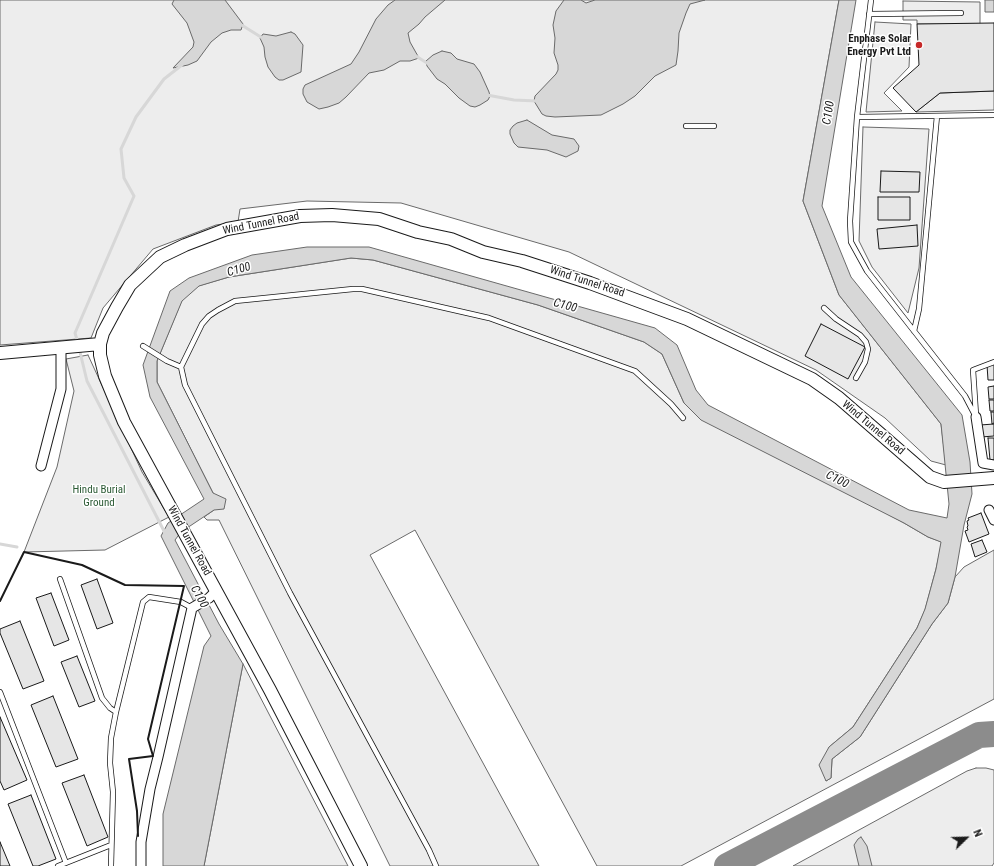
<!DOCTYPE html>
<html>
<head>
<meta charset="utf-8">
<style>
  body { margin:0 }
  #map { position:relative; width:994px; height:866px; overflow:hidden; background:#fff; font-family:"Roboto Condensed",sans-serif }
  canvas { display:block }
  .north { position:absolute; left:946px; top:818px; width:40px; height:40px; -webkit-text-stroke:3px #fff; paint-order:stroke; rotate:67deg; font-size:11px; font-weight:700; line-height:16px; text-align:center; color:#1a1a1a }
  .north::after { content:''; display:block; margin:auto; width:14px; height:18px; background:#1a1a1a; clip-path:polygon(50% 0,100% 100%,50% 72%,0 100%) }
</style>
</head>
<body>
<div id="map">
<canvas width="994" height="866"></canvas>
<div class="north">N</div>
</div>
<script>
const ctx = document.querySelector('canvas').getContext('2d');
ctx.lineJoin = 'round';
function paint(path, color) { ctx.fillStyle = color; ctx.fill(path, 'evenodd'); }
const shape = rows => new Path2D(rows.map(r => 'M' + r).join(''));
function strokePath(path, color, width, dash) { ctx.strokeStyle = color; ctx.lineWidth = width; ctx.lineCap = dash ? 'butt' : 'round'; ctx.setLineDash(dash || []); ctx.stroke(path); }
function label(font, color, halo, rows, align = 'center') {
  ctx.font = font + ' "Roboto Condensed",sans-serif'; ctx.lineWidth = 3; ctx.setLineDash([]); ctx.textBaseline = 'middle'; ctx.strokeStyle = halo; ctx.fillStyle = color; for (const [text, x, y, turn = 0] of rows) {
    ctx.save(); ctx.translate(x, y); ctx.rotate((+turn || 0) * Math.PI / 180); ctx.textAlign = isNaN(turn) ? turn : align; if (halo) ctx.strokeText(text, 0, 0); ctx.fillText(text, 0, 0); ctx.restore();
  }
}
const built = shape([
  [0,0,839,0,803,201,839,295,941,424,946,465,931,461,885,418,816,370,569,252,401,203,307,201,240,209,238,222,216,225,153,249,103,308,91,338,0,345,0,0],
  [903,1,980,2,980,24,917,24,917,20,903,20,903,1],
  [875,22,911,24,909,67,884,93,902,111,866,112,875,22],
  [994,91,994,110,916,112,940,93,994,91],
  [863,127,929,129,919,268,908,313,872,267,859,241,863,127],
  [351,258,373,260,538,305,644,342,662,354,684,403,904,523,928,537,942,542,936,569,925,610,917,628,853,727,829,747,826,781,831,778,832,759,860,737,932,624,948,603,955,577,964,567,994,550,994,699,681,866,597,866,415,530,370,555,539,866,390,866,219,520,207,520,204,517,214,510,213,493,157,382,157,361,182,300,198,286,229,277,351,258],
  [88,355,142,472,169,517,105,550,24,552,57,467,74,391,66,359,88,355],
  [243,664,348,866,204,866,243,664],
  [976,768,986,768,994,770,994,863,992,866,793,866,967,771,976,768]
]);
paint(built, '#ededed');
strokePath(built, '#6a6a6a', 1);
const water = shape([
  [174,0,225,0,243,24,241,30,231,30,222,33,211,42,197,61,188,65,173,68,193,47,194,42,187,23,172,4,174,0],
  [395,0,445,0,425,17,419,24,408,33,410,42,419,58,410,61,400,61,384,70,369,73,346,97,339,103,328,107,319,109,307,102,303,94,303,89,305,85,351,64,359,52,376,19,388,5,395,0],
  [564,0,581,0,586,3,595,0,705,0,690,4,686,13,679,33,678,51,676,65,655,76,635,96,623,104,601,115,555,117,546,116,542,114,534,101,535,96,556,74,558,70,558,65,554,53,555,38,553,25,556,11,564,0],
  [839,0,856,0,822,206,851,277,962,415,970,462,972,494,964,525,955,577,948,603,932,624,860,737,832,759,831,778,826,781,819,765,829,747,853,727,917,628,925,609,936,569,941,542,928,537,904,523,701,420,684,403,662,354,644,342,538,305,373,260,351,258,229,277,199,286,182,301,157,361,157,382,213,493,226,499,224,509,214,510,181,532,175,540,219,624,243,664,204,866,163,866,163,814,204,646,211,636,161,536,168,523,204,499,150,397,143,365,170,291,189,278,252,255,307,247,369,247,655,328,677,345,696,390,708,405,909,510,947,518,949,504,941,424,839,295,803,201,839,0],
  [985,0,994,0,994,12,985,12,985,0],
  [291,32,295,34,303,45,301,72,283,80,279,80,275,77,268,67,265,57,264,47,260,38,263,34,276,36,291,32],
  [442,51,451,53,457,59,474,64,480,72,489,92,490,96,488,100,480,105,475,107,470,106,459,98,445,84,437,79,427,66,426,61,433,55,442,51],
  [527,120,552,135,574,139,579,146,578,151,566,157,547,150,518,147,514,143,510,134,510,130,513,126,517,123,527,120],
  [861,837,867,846,872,866,859,866,854,845,858,839,861,837]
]);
paint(water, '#d7d7d7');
strokePath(water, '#6a6a6a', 1);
strokePath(shape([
  [240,24,264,39],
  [416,56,430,65],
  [487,95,514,100,537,101],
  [78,343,75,333,134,196,124,178,121,149,136,117,164,79,182,65],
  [79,348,87,381,165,533],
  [0,544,17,547]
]), '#d7d7d7', 3);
strokePath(shape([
  [727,866,979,735,994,734]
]), '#8c8c8c', 26);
const building = shape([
  [994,23,994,91,940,93,916,112,893,88,919,65,917,24,994,23],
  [881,171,920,172,919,192,880,192,881,171],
  [878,197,910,197,910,220,878,220,878,197],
  [917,225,918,246,879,249,877,229,917,225],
  [821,324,865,347,848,379,805,356,821,324],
  [994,364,994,380,988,380,987,365,994,364],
  [994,386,994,399,989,399,988,387,994,386],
  [989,400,994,400,994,411,990,411,989,400],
  [991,412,994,412,994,423,992,424,991,412],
  [994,424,994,436,981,437,980,425,994,424],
  [988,438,994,438,994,460,990,460,988,438],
  [981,513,989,534,969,542,965,531,968,530,967,527,968,526,967,521,969,520,968,518,981,513],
  [982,540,987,552,975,557,971,544,982,540],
  [97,579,113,623,97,629,81,585,97,579],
  [51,593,69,640,54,646,36,598,51,593],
  [20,621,44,681,23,689,0,633,0,629,20,621],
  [77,656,95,701,79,707,61,662,77,656],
  [53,696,78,759,56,767,31,705,53,696],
  [0,717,27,780,4,790,0,781,0,717],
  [84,775,108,837,87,846,62,783,84,775],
  [31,795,56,859,38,866,33,866,8,804,31,795],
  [0,842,10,866,0,866,0,842]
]);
paint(building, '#e6e6e6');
strokePath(building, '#1a1a1a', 1);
const lane = shape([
  [871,0,857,117,850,221,851,242,867,271,965,396,976,417],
  [869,14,961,13],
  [857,117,994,115],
  [686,126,714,126],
  [824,308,836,319,860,335,866,342,868,349,865,362,856,378],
  [914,331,919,309,937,116],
  [143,346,167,361,181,367],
  [976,415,973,370,994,362],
  [60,579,102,698,110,708,116,712],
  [0,692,66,863],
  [58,866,111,845],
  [111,866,113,792,110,763,111,738,116,712,143,602,149,597,181,602,192,608],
  [436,866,429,850,290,593,185,385,181,367,202,324,209,316,218,310,235,301,353,289,362,289,489,318,635,371,671,404,683,418]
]);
const street = shape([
  [976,417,983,463,994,465],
  [41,466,61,389,61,348],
  [989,510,994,520],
  [141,866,141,842,150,789,158,757,192,608,209,598,216,591]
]);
const secondary = shape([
  [0,353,100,344],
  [361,866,270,690,124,422,105,376,100,355,100,344,103,333,117,307,130,285,160,257,185,245,227,229,300,216,332,215,379,219,418,232,451,239,483,252,522,261,590,283,687,319,812,379,839,398,930,477,944,482,994,478]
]);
strokePath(lane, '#1a1a1a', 6);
strokePath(street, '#1a1a1a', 11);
strokePath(secondary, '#1a1a1a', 14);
strokePath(lane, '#fff', 4.5);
strokePath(street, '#fff', 9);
strokePath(secondary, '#fff', 12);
strokePath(shape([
  [0,601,24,552,82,565,125,585,184,586,148,739,153,756,129,759,137,811,138,836]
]), '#1a1a1a', 2);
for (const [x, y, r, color] of [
  [919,45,4,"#c62828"]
]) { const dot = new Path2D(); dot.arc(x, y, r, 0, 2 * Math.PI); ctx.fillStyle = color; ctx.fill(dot); strokePath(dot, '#fff', 1.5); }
label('bold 11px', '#1a1a1a', '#fff', [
  ["Enphase Solar",911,39],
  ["Energy Pvt Ltd",911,52]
], 'right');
label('11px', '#1a1a1a', '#fff', [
  ["Wind Tunnel Road",261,224,-11],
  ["Wind Tunnel Road",587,282,18],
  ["Wind Tunnel Road",873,428,40],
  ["Wind Tunnel Road",189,541,61]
]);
label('11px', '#2b5a34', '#fff', [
  ["Hindu Burial",99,490],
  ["Ground",99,503]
]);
label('italic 12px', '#1a1a1a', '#fff', [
  ["C100",829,113,-81],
  ["C100",239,270,-16],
  ["C100",565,306,15],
  ["C100",837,480,27],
  ["C100",199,597,61]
]);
</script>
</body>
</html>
